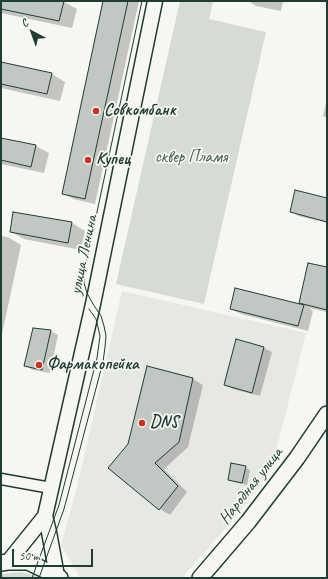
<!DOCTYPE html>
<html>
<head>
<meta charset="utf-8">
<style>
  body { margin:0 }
  #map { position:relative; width:328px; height:579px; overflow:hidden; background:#f6f6f2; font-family:Caveat,sans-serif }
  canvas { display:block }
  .frame { position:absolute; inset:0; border:2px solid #1f3d34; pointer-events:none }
  .north { position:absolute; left:12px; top:12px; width:40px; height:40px; -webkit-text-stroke:3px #f6f6f2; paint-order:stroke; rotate:319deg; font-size:11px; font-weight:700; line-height:16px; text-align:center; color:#1f3d34 }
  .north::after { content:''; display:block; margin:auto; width:14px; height:18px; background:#1f3d34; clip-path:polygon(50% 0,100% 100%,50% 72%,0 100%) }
  .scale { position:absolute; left:12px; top:549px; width:81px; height:18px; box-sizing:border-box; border:2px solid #1f3d34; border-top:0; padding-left:5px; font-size:12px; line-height:14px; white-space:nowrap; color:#1f3d34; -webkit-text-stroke:3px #f6f6f2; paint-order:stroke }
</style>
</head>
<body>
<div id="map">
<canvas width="328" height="579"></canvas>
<div class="frame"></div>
<div class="north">С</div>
<div class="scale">50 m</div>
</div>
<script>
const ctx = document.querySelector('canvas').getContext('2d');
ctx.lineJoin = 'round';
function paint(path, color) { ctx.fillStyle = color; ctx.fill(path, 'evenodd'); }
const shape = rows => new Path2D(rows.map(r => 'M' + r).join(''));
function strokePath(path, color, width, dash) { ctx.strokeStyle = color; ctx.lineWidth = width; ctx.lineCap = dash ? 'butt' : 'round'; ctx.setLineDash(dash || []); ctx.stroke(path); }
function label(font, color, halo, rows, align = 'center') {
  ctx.font = font + ' Caveat,sans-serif'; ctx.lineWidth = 3.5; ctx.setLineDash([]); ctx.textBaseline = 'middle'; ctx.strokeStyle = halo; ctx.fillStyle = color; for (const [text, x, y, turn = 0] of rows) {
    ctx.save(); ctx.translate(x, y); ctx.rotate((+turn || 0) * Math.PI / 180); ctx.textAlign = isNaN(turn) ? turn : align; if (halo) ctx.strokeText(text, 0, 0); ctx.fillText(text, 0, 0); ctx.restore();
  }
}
paint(shape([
  [122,291,306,333,271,471,237,515,182,578,80,578,61,545,77,487]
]), '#e6e8e4');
paint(shape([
  [180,1,213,1,209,19,266,32,204,304,116,284],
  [21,572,43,578,1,578,1,574]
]), '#d6dbd6');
paint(shape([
  [1,1,64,2,77,9,72,28,1,13],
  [104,1,139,1,95,204,73,199,63,193],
  [249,1,283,1,281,11,256,6],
  [1,63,52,74,65,82,60,101,1,88],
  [327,99,327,118,323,116],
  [1,139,36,146,49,153,44,173,1,164],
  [327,199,327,223,298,216,291,211],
  [14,213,72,223,85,231,81,250,24,239,11,232],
  [1,236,8,237,21,245,1,339],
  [309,264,327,268,327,312,309,308,313,311,308,331,241,314,231,309,300,305],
  [51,331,58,335,50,373,33,370,25,366],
  [237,340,264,348,272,352,260,396,233,389,225,385],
  [148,367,193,379,203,385,188,447,164,469,187,492,170,515,160,509,109,467,129,444],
  [245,467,250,470,247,485,234,482,229,479]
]), '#0003');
const building = shape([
  [1,1,64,1,59,21,1,9,1,1],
  [103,1,128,1,85,199,62,194,103,1],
  [1,62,52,73,47,94,1,84,1,62],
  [1,138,36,145,31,167,1,160,1,138],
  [295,190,327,198,327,222,290,212,295,190],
  [13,212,72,222,68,243,10,232,13,212],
  [308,263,327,267,327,310,299,303,308,263],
  [235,288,304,305,298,326,230,309,235,288],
  [33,328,51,330,42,370,24,366,33,328],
  [236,339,264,347,252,393,224,385,236,339],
  [147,366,193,378,179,442,155,463,178,486,159,510,108,468,128,444,147,366],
  [231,463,246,466,242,483,228,480,231,463]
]);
paint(building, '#c1c8c3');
strokePath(building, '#1f3d34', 1);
const street = shape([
  [1,479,51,488]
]);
const secondary = shape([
  [45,516,49,532,57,576],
  [8,562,45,516,93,304,155,1]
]);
const primary = shape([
  [1,563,8,562,28,562,57,576,60,578],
  [200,578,248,522,297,458,327,414]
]);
strokePath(street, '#1f3d34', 13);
strokePath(secondary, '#1f3d34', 17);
strokePath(primary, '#1f3d34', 18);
strokePath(street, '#f6f6f2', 10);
strokePath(secondary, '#f6f6f2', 14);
strokePath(primary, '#f6f6f2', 15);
strokePath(shape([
  [32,578,59,505,97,358,100,336,98,327,96,319,89,309],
  [39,578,64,509,103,362,105,347,106,336,104,326,101,316,93,304,87,293,84,283,84,273,142,1]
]), '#1f3d34', 1);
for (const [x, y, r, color] of [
  [96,111,4,"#c8321e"],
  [88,160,4,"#c8321e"],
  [39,365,4,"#c8321e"],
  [142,423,4,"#c8321e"]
]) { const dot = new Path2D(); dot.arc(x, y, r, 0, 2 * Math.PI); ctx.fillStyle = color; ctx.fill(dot); strokePath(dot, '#f6f6f2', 1.5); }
label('bold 17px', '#1f3d34', '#f6f6f2', [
  ["Совкомбанк",104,111],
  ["Купец",96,160],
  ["Фармакопейка",47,365],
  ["DNS",150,423]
], 'left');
label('17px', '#445d54', '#f6f6f2', [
  ["сквер Пламя",191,158]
]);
label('17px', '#1f3d34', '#f6f6f2', [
  ["улица Ленина",84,255,-78],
  ["Народная улица",251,486,-52]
]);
</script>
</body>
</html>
